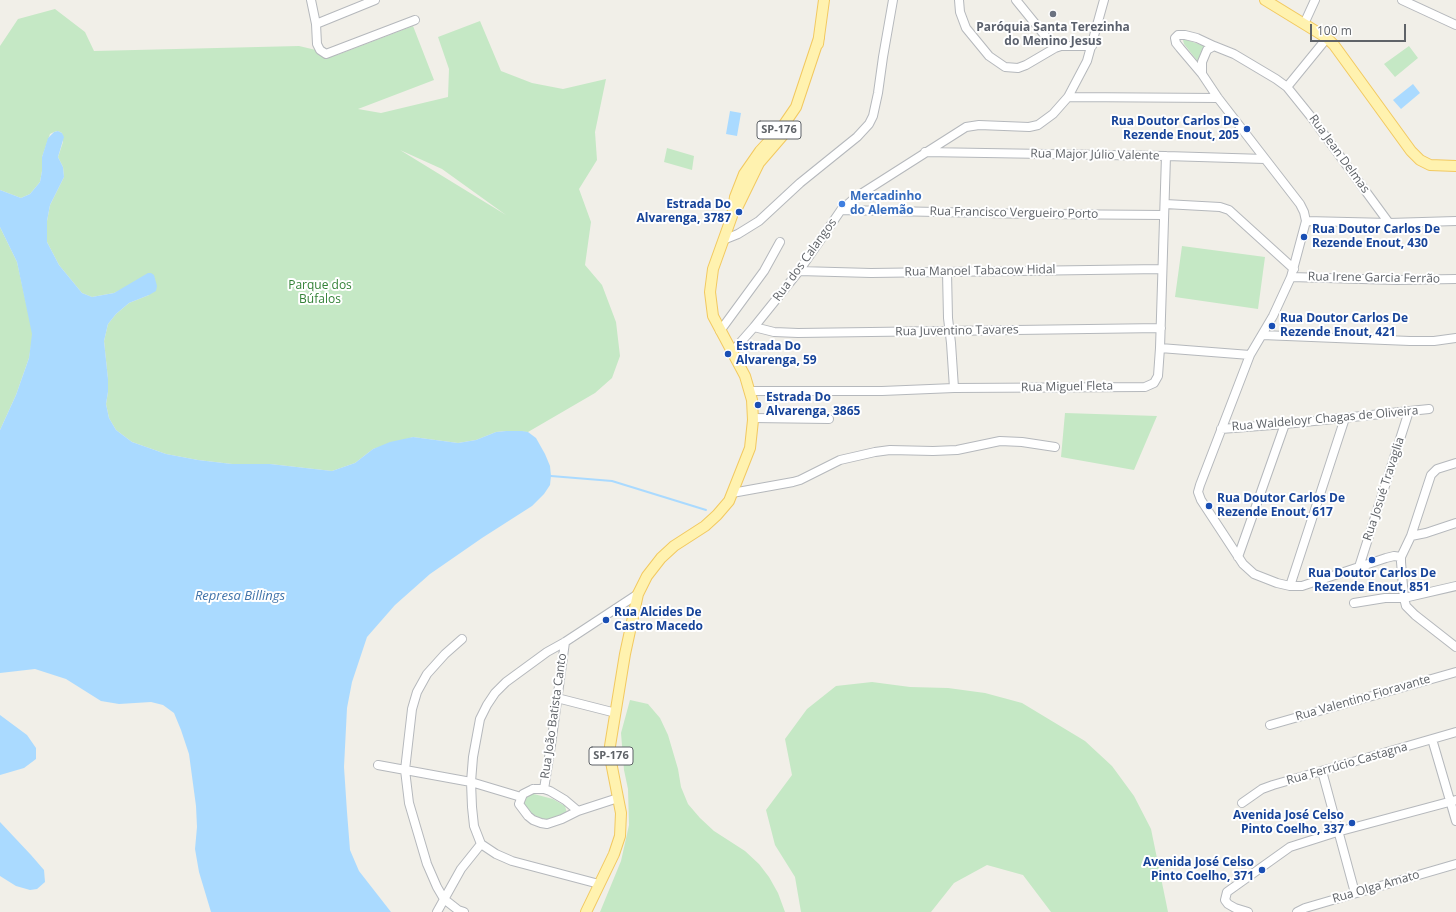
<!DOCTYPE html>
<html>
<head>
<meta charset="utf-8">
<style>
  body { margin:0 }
  #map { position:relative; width:1456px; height:912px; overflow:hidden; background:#f1efe8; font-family:"Open Sans",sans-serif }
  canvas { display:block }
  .scale { position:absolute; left:1310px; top:24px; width:96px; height:18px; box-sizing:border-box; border:2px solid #5f6368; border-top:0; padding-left:5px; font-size:12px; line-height:14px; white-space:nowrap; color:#5f6368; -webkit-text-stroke:3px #fff; paint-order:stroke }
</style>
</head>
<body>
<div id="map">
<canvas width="1456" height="912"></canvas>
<div class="scale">100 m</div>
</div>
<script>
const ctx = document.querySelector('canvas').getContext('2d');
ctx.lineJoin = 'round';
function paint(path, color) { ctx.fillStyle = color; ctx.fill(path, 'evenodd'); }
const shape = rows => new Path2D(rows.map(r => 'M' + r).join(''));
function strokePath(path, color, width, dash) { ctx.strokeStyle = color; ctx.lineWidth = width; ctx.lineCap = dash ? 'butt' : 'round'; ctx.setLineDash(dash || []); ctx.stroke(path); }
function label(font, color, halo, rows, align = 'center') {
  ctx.font = font + ' "Open Sans",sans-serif'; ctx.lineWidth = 4; ctx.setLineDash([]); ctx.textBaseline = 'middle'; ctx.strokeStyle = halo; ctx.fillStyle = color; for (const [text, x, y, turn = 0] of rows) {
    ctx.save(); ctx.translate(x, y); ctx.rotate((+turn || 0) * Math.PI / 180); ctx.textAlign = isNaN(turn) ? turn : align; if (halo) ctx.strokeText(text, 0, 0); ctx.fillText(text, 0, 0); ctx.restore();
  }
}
paint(shape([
  [55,9,85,32,94,51,299,46,337,55,413,26,434,80,358,109,381,113,448,97,449,69,438,37,480,21,501,71,532,83,563,89,606,79,595,132,597,160,579,189,591,222,585,265,602,285,616,322,620,356,612,378,595,393,528,432,506,431,496,432,476,440,458,443,413,437,373,449,355,463,332,471,270,464,232,464,198,460,166,454,132,442,116,430,109,418,106,404,108,392,108,379,104,341,108,324,116,314,129,303,149,295,127,287,114,293,92,297,82,293,59,265,47,242,47,221,50,205,64,177,63,167,58,157,63,142,62,133,58,131,54,132,50,134,42,157,42,171,40,182,30,194,21,198,0,190,0,46,18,19],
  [400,150,442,169,506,215],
  [1184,39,1207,47,1202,51,1199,63,1184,44,1183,40],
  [1409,46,1418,58,1395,77,1384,64],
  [667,148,694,156,692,170,664,162],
  [0,227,17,262,33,334,29,358,16,395,0,430],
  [1182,246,1265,257,1258,309,1175,297],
  [1065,413,1157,416,1134,470,1061,457],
  [872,682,910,687,948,688,985,693,1022,703,1085,741,1112,766,1134,796,1151,829,1168,912,1051,912,1023,875,987,865,954,883,931,912,801,912,795,877,775,845,766,810,792,775,785,739,807,709,836,686],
  [630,700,648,704,660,718,668,735,678,769,681,787,688,804,700,818,714,831,745,851,759,864,769,877,778,893,785,912,600,912,621,861,629,825,628,789,624,770,621,733],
  [530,793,553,799,565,806,567,813,549,820,535,817,528,812,523,803,525,795]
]), '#c5e8c5');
paint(shape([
  [1413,84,1420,93,1401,109,1393,100],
  [730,111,741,113,737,136,726,134],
  [58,131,62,133,64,137,58,157,63,167,64,177,50,205,47,221,47,242,59,265,82,293,92,297,114,293,148,273,151,273,154,275,157,286,156,291,149,295,129,303,116,314,108,324,104,341,108,379,108,392,106,404,109,418,116,430,132,442,166,454,198,460,232,464,270,464,332,471,355,463,373,449,390,442,413,437,458,443,476,440,496,432,506,431,522,431,528,432,536,438,545,454,550,466,551,476,550,485,544,494,532,506,482,538,430,574,395,605,367,637,352,682,347,708,344,767,347,812,350,850,359,871,391,912,211,912,199,872,195,849,197,827,196,806,189,754,181,730,174,713,163,705,151,702,119,704,101,701,66,679,35,669,0,673,0,430,16,395,29,358,32,334,17,262,0,227,0,190,21,198,30,194,40,182,42,171,42,157,48,138,54,132],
  [0,715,27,735,36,748,36,759,24,768,0,775],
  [0,822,31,855,44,870,45,882,37,889,30,890,16,886,0,876]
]), '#aadaff');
strokePath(shape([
  [551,476,612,481,706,510]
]), '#aadaff', 2);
const minor = shape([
  [311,0,316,24,317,44,320,50,326,54,415,20],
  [959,0,960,12,966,28,989,56,1005,67,1018,68,1026,65,1055,48,1061,46,1092,46],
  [1016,0,1055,48],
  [1402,0,1456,25],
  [316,24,375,0],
  [1304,24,1315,0],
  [1327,38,1287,87,1276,79,1234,54,1214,46,1207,50,1202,62,1202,74,1218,98,1300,204,1304,212,1306,221,1291,277,1273,316,1250,355,1200,485,1198,492,1201,500,1243,564,1254,574,1277,583,1290,586,1302,586,1386,558,1394,556,1401,557],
  [1202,74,1180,48,1176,43,1175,38,1178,35,1185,35,1197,38,1214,46],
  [1287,87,1312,118,1389,223],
  [1068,97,1218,98],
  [925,152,1166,156,1265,159],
  [1165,204,1220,207,1229,210,1294,269],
  [841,210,1033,214,1164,215],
  [1306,221,1389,223,1456,221],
  [723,240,738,234,759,221,800,183,857,137,869,124,873,116,878,93,883,57,893,0],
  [799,271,871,273,1162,269],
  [947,272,948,318,951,343,954,388],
  [1291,277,1397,280,1456,279],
  [754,327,774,332,798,333,1161,328],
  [720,331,764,271,780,242],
  [1262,335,1410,341,1434,341,1456,338],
  [1160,348,1250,355],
  [732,352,754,327,799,271,841,210,856,197,966,127,979,125,1029,127,1038,125,1053,114,1068,97,1087,61,1104,0],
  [750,391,882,391,954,388,1145,387,1154,383,1158,376,1160,348,1166,156],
  [753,418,829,419],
  [1221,429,1285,424,1429,409],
  [732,493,793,482,800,480,840,460,875,452,890,450,933,451,957,450,1000,441,1022,442,1055,447],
  [1456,523,1426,533,1411,536,1401,557,1401,562,1404,598,1406,606,1415,615,1456,647],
  [1411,536,1431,475,1437,469,1456,463],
  [1238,557,1285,424],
  [1359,567,1409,411],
  [1290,586,1345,418],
  [1354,603,1385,598,1404,598,1456,586],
  [462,639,445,654,427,674,417,692,412,709,405,770,409,803,427,864,437,887,444,899,458,910,464,912],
  [557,698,616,713],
  [1270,725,1456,672],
  [1432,739,1456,821],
  [378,765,471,782,521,797],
  [1322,771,1355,893],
  [533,789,544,789,550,791,565,800,578,811,562,819,547,824,541,823,533,820,528,816,519,804,523,794,533,789],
  [544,789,551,745,565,642],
  [1242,803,1262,789,1273,785,1456,732],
  [578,811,618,798],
  [599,884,512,861,496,854,481,844,474,826,472,807,471,782,473,757,480,719,487,705,495,693,506,682,547,652,565,642,638,594],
  [437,912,461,869,481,844],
  [1248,912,1235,908,1228,904,1225,900,1227,892,1290,847,1337,832,1456,800],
  [1297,912,1305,908,1456,864]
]);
const major = shape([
  [1265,0,1327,38,1334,45,1411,151,1420,160,1430,165,1456,166],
  [818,44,824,0],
  [737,208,759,163,784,134],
  [586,912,614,854,620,836,621,813,611,762,610,746,625,654,638,594,647,576,661,558,674,546,705,526,717,515,729,501,750,448,753,420,752,400,745,376,713,316,710,292,713,269,732,216,735,197,744,174,760,151,783,126,796,107,819,38]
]);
strokePath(minor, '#b5b8bc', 10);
strokePath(major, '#f2c960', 12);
strokePath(minor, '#fff', 8);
strokePath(major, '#fff2af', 10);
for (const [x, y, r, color] of [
  [1053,14,4,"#6b7280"],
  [1247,129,4,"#1a4fb4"],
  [842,204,4,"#3f7fe0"],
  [739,212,4,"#1a4fb4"],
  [1304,237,4,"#1a4fb4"],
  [1272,326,4,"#1a4fb4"],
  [728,354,4,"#1a4fb4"],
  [758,405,4,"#1a4fb4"],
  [1209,506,4,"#1a4fb4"],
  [1372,560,4,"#1a4fb4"],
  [606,620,4,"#1a4fb4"],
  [1352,823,4,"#1a4fb4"],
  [1262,870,4,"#1a4fb4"]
]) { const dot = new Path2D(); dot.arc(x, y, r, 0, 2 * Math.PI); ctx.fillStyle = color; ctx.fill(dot); strokePath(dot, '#fff', 1.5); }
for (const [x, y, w] of [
  [779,130,44],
  [611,756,44]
]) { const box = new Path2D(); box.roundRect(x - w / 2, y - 9, w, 18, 3); ctx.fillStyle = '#fff'; ctx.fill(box); strokePath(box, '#5f6368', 1); }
label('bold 11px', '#5f6368', null, [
  ["SP-176",779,130],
  ["SP-176",611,756]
]);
label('bold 12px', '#5b616d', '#fff', [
  ["Paróquia Santa Terezinha",1053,28],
  ["do Menino Jesus",1053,42]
]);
label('bold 12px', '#164399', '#fff', [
  ["Rua Doutor Carlos De",1239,122,"right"],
  ["Rezende Enout, 205",1239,136,"right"],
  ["Estrada Do",731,205,"right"],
  ["Alvarenga, 3787",731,219,"right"],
  ["Rua Doutor Carlos De",1312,230],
  ["Rezende Enout, 430",1312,244],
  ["Rua Doutor Carlos De",1280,319],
  ["Rezende Enout, 421",1280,333],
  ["Estrada Do",736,347],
  ["Alvarenga, 59",736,361],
  ["Estrada Do",766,398],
  ["Alvarenga, 3865",766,412],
  ["Rua Doutor Carlos De",1217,499],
  ["Rezende Enout, 617",1217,513],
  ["Rua Doutor Carlos De",1372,574,"center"],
  ["Rezende Enout, 851",1372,588,"center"],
  ["Rua Alcides De",614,613],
  ["Castro Macedo",614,627],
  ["Avenida José Celso",1344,816,"right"],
  ["Pinto Coelho, 337",1344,830,"right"],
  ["Avenida José Celso",1254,863,"right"],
  ["Pinto Coelho, 371",1254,877,"right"]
], 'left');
label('12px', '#5f6368', '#fff', [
  ["Rua Jean Delmas",1339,154,54],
  ["Rua Major Júlio Valente",1095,155,1],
  ["Rua Francisco Vergueiro Porto",1014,213,1],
  ["Rua dos Calangos",805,260,-54],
  ["Rua Manoel Tabacow Hidal",980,271,-1],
  ["Rua Irene Garcia Ferrão",1374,278,1],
  ["Rua Juventino Tavares",957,331,-1],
  ["Rua Miguel Fleta",1067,387,-1],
  ["Rua Waldeloyr Chagas de Oliveira",1325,419,-5],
  ["Rua Josué Travaglia",1384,489,-72],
  ["Rua Valentino Fioravante",1363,698,-16],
  ["Rua João Batista Canto",554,716,-82],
  ["Rua Ferrúcio Castagna",1347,764,-16],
  ["Rua Olga Amato",1376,887,-16]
]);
label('bold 12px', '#366cbe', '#fff', [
  ["Mercadinho",850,197],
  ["do Alemão",850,211]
], 'left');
label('12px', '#348238', '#fff', [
  ["Parque dos",320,286],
  ["Búfalos",320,300]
]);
label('italic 13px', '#4174aa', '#fff', [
  ["Represa Billings",240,596]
]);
</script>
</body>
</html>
